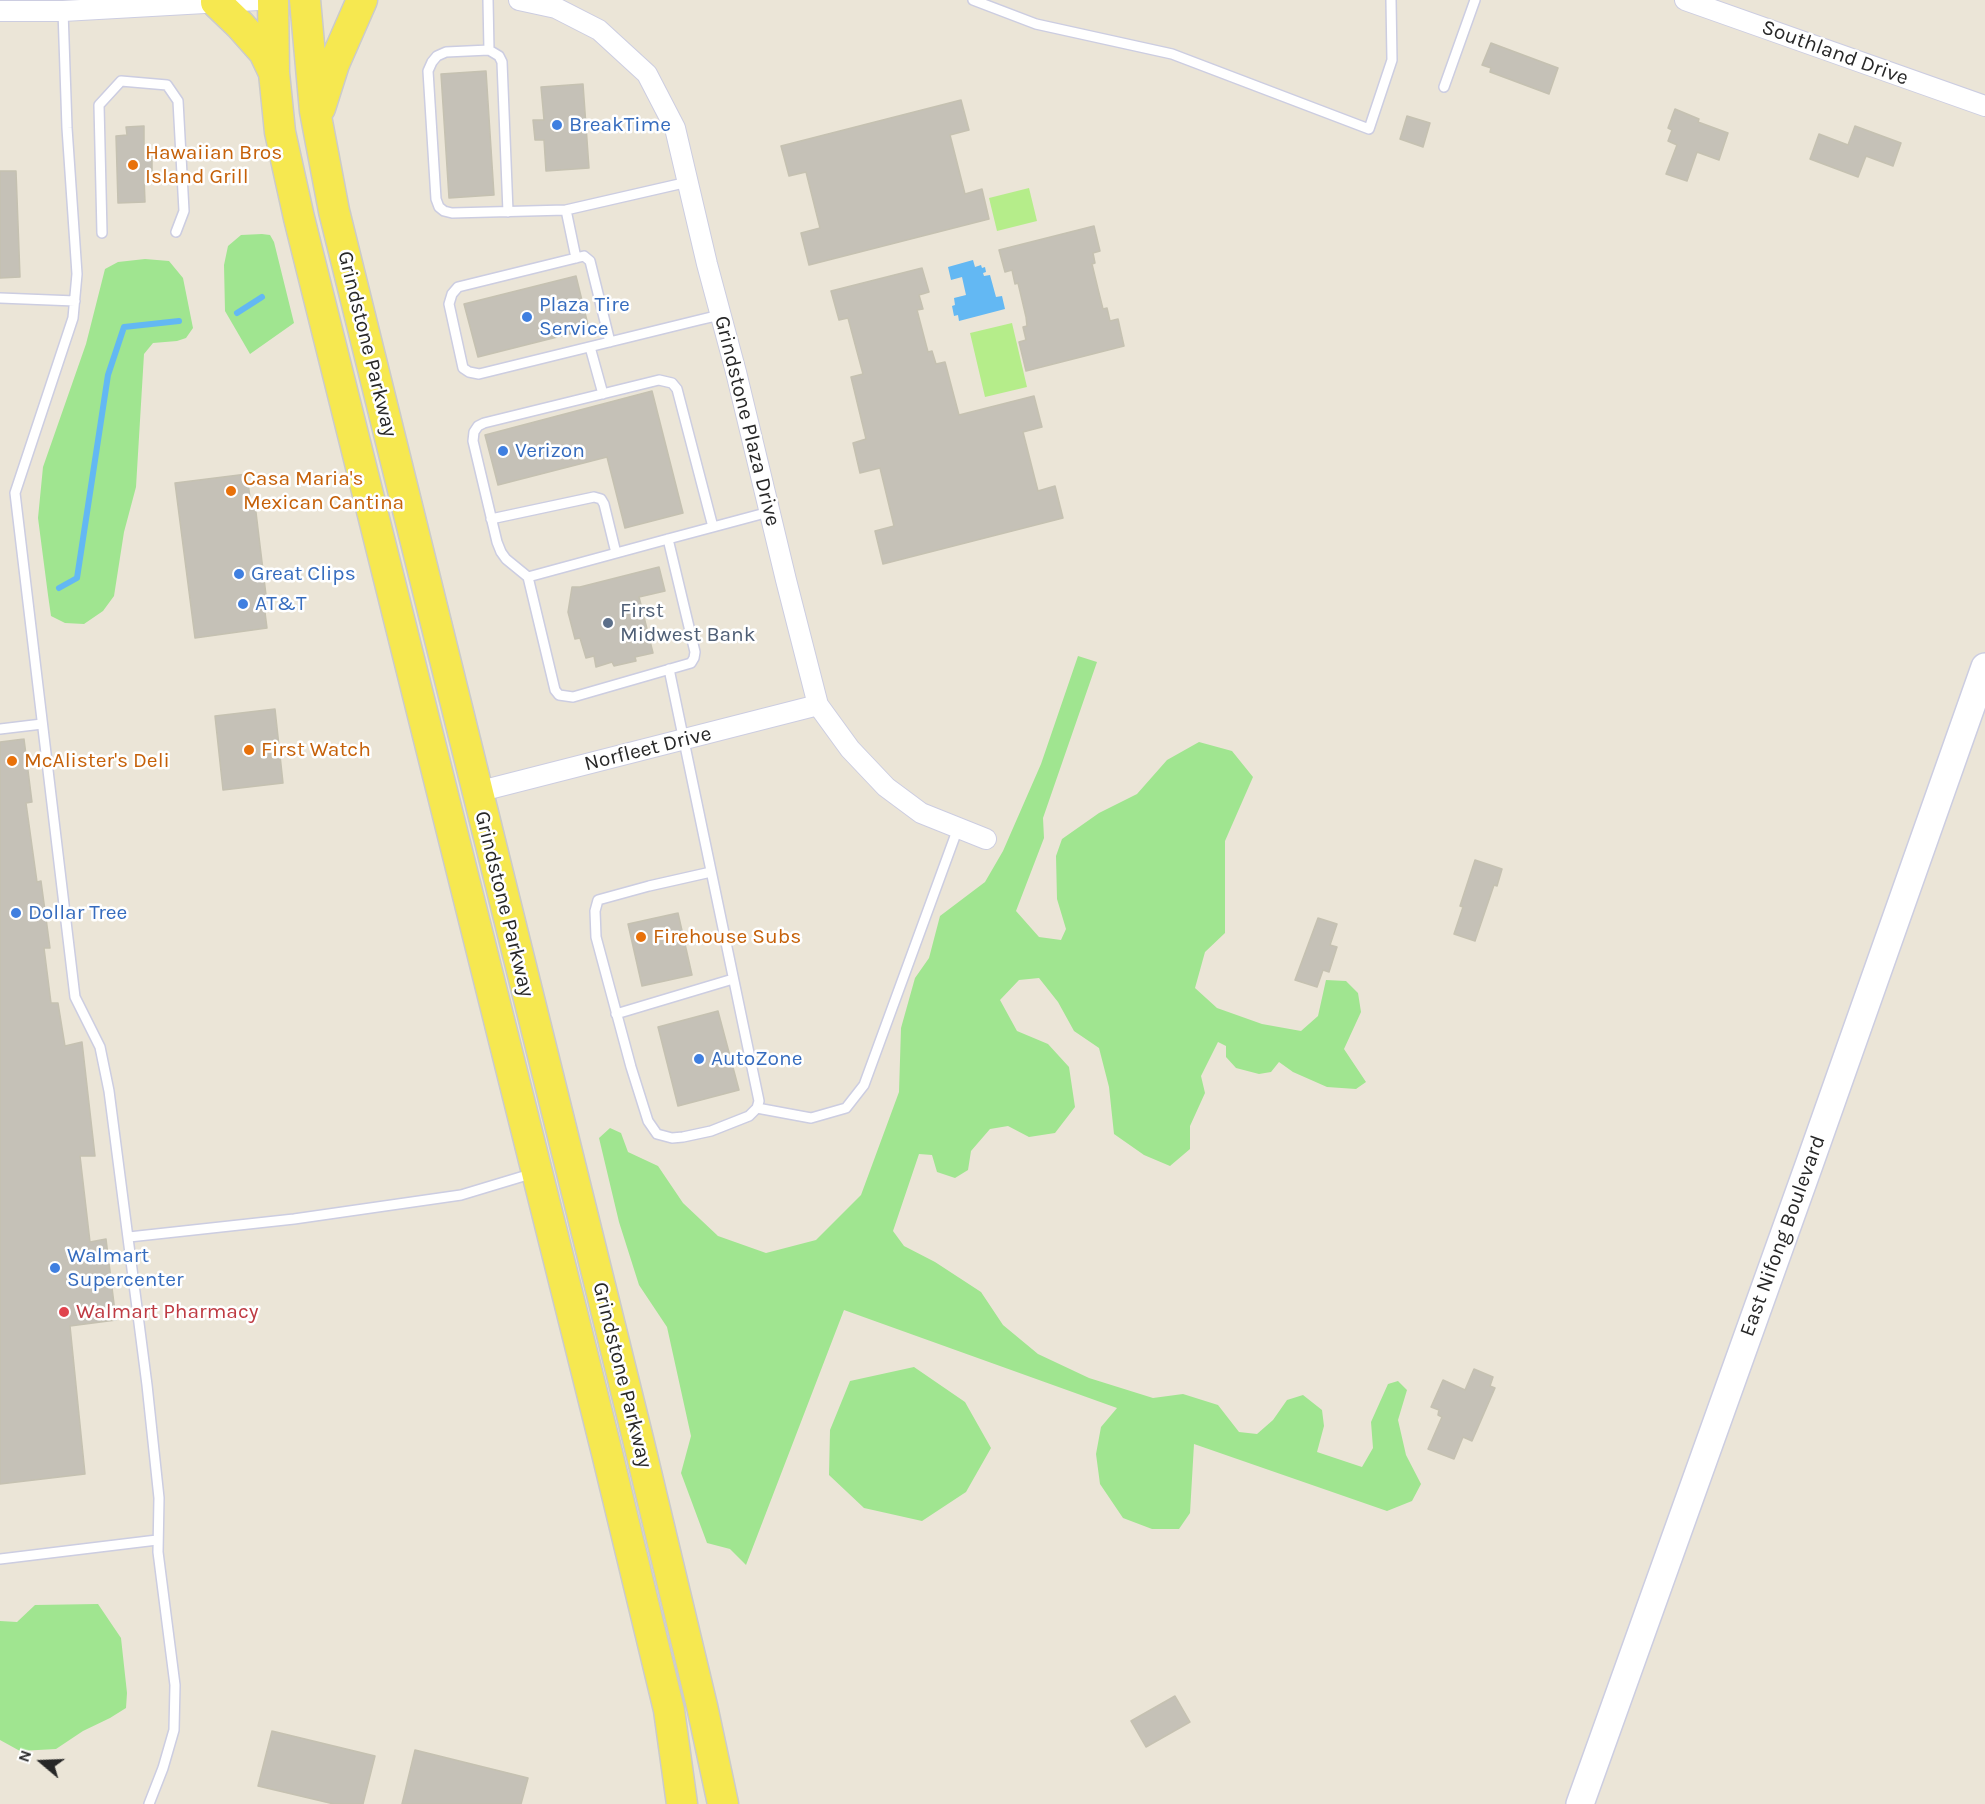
<!DOCTYPE html>
<html>
<head>
<meta charset="utf-8">
<style>
  body { margin:0 }
  #map { position:relative; width:1985px; height:1804px; overflow:hidden; background:#ebe5d7; font-family:Karla,sans-serif }
  canvas { display:block }
  .north { position:absolute; left:12px; top:1732px; width:60px; height:60px; -webkit-text-stroke:4px #fff; paint-order:stroke; rotate:289deg; font-size:16px; font-weight:700; line-height:24px; text-align:center; color:#272727 }
  .north::after { content:''; display:block; margin:auto; width:21px; height:27px; background:#272727; clip-path:polygon(50% 0,100% 100%,50% 72%,0 100%) }
</style>
</head>
<body>
<div id="map">
<canvas width="1985" height="1804"></canvas>
<div class="north">N</div>
</div>
<script>
const ctx = document.querySelector('canvas').getContext('2d');
ctx.lineJoin = 'round';
function paint(path, color) { ctx.fillStyle = color; ctx.fill(path, 'evenodd'); }
const shape = rows => new Path2D(rows.map(r => 'M' + r).join(''));
function strokePath(path, color, width, dash) { ctx.strokeStyle = color; ctx.lineWidth = width; ctx.lineCap = dash ? 'butt' : 'round'; ctx.setLineDash(dash || []); ctx.stroke(path); }
function label(font, color, halo, rows, align = 'center') {
  ctx.font = font + ' Karla,sans-serif'; ctx.lineWidth = 5; ctx.setLineDash([]); ctx.textBaseline = 'middle'; ctx.strokeStyle = halo; ctx.fillStyle = color; for (const [text, x, y, turn = 0] of rows) {
    ctx.save(); ctx.translate(x, y); ctx.rotate((+turn || 0) * Math.PI / 180); ctx.textAlign = isNaN(turn) ? turn : align; if (halo) ctx.strokeText(text, 0, 0); ctx.fillText(text, 0, 0); ctx.restore();
  }
}
paint(shape([
  [262,234,270,235,274,242,294,323,250,354,225,311,224,265,228,246,241,235],
  [145,259,169,261,183,278,193,328,186,338,177,341,153,343,144,354,136,487,124,532,114,596,103,611,84,624,65,623,51,616,48,595,38,518,43,467,86,344,105,269,118,262],
  [1078,656,1097,662,1043,818,1044,838,1016,911,1039,937,1061,940,1066,929,1057,899,1056,856,1062,839,1099,813,1137,794,1167,760,1199,742,1232,751,1253,777,1225,841,1225,933,1205,952,1195,988,1217,1008,1262,1024,1301,1031,1318,1016,1326,980,1346,981,1358,993,1361,1012,1344,1049,1366,1082,1356,1089,1327,1087,1293,1072,1279,1062,1271,1072,1259,1074,1236,1068,1226,1057,1226,1046,1218,1042,1201,1076,1205,1093,1190,1126,1190,1149,1170,1166,1144,1155,1114,1134,1109,1087,1099,1048,1074,1031,1058,1002,1039,978,1019,980,1000,1000,1017,1031,1048,1044,1069,1067,1075,1107,1055,1133,1029,1137,1008,1126,990,1129,971,1151,968,1170,955,1178,937,1172,932,1155,919,1154,893,1231,904,1246,935,1262,981,1292,1003,1325,1038,1354,1089,1378,1153,1398,1183,1394,1218,1405,1239,1432,1257,1434,1273,1420,1287,1400,1303,1395,1322,1410,1324,1426,1317,1452,1362,1467,1373,1448,1371,1422,1388,1384,1398,1381,1407,1390,1398,1420,1406,1455,1421,1484,1412,1501,1387,1511,1194,1444,1190,1513,1179,1529,1152,1529,1123,1518,1100,1484,1096,1454,1101,1427,1117,1408,844,1310,746,1565,730,1549,707,1543,681,1473,691,1436,667,1327,639,1285,619,1222,599,1138,610,1128,621,1133,628,1152,658,1166,683,1203,718,1236,766,1253,816,1240,861,1195,899,1092,901,1028,915,978,929,958,940,916,985,882,1003,851,1041,764],
  [914,1367,965,1402,991,1448,966,1492,922,1521,864,1508,829,1475,830,1430,850,1381],
  [98,1604,121,1638,127,1693,126,1708,110,1718,83,1731,56,1749,20,1751,0,1740,0,1621,17,1622,35,1605]
]), '#a0e590');
paint(shape([
  [1029,188,1037,221,997,231,989,198],
  [1012,323,1027,387,985,397,970,333]
]), '#b5ed8a');
paint(shape([
  [973,260,975,267,981,265,982,268,985,267,986,272,983,273,984,276,990,275,996,297,1002,296,1005,309,959,321,958,315,954,316,952,306,955,305,954,298,966,295,962,277,951,280,948,267]
]), '#63b8f3');
strokePath(shape([
  [237,313,262,297],
  [59,588,77,578,108,375,124,327,179,321]
]), '#63b8f3', 6);
const building = shape([
  [1491,43,1558,68,1549,94,1490,72,1491,68,1482,65,1491,43],
  [486,71,494,195,449,198,441,74,486,71],
  [583,84,589,168,546,171,544,140,535,140,533,120,544,120,541,87,583,84],
  [961,100,969,130,950,135,965,194,982,189,989,219,809,265,801,233,820,228,806,172,789,176,781,146,961,100],
  [1675,109,1699,119,1698,122,1728,133,1719,160,1697,152,1687,181,1666,174,1677,145,1668,141,1672,130,1668,128,1675,109],
  [1407,116,1430,123,1423,147,1400,139,1407,116],
  [144,126,144,156,152,156,152,177,144,177,145,202,118,203,116,136,127,135,126,127,144,126],
  [1855,126,1901,143,1893,166,1866,156,1858,177,1810,159,1819,134,1848,145,1855,126],
  [0,171,16,171,20,277,0,278,0,171],
  [1094,226,1100,251,1093,253,1095,263,1092,264,1098,289,1103,309,1107,308,1110,321,1118,319,1124,346,1026,371,1019,342,1026,340,1023,327,1027,326,1026,317,1018,283,1015,284,1012,270,1005,272,999,250,1094,226],
  [922,268,929,292,919,295,923,309,917,310,928,352,932,351,936,364,945,362,959,415,1034,396,1042,427,1023,432,1038,491,1055,486,1063,518,883,564,875,531,894,526,880,468,860,473,853,443,866,439,851,377,863,374,848,318,839,320,831,291,922,268],
  [576,276,589,329,478,357,464,304,576,276],
  [652,391,683,513,625,528,607,457,498,485,485,435,652,391],
  [247,474,251,506,255,504,266,595,263,597,267,628,195,638,175,483,247,474],
  [659,567,665,591,639,597,653,653,635,657,636,661,614,666,612,662,596,667,594,656,586,658,580,638,575,639,568,612,572,587,580,587,659,567],
  [275,709,283,783,223,790,215,716,275,709],
  [24,739,32,802,26,803,37,882,41,881,50,948,44,948,51,1003,58,1003,65,1046,82,1042,95,1156,80,1156,90,1242,106,1239,116,1320,70,1326,85,1474,0,1484,0,742,24,739],
  [1475,860,1502,869,1497,886,1494,885,1475,941,1454,934,1463,907,1460,906,1475,860],
  [678,913,692,975,642,986,628,924,678,913],
  [1318,918,1337,924,1330,945,1337,947,1329,972,1323,970,1317,987,1295,980,1318,918],
  [718,1011,739,1090,678,1106,658,1027,718,1011],
  [1474,1369,1493,1377,1490,1386,1495,1388,1472,1441,1463,1437,1454,1459,1428,1449,1442,1417,1438,1415,1439,1410,1431,1407,1443,1380,1465,1390,1474,1369],
  [1175,1696,1190,1722,1146,1747,1131,1721,1175,1696],
  [272,1731,375,1756,363,1804,334,1804,258,1786,272,1731],
  [415,1750,528,1778,521,1804,402,1804,415,1750]
]);
paint(building, '#c5c1b7');
strokePath(building, '#c5c1b1', 1.5);
const lane = shape([
  [488,0,489,50,446,52,437,56,432,62,428,71,436,199,439,207,444,211,452,213,566,210],
  [973,0,1036,24,1172,54,1369,129,1392,60,1391,0],
  [63,11,67,128,77,274,73,318,15,493,75,997,100,1047,109,1091,147,1385,159,1498,158,1552,175,1685,174,1730,163,1768,149,1804],
  [489,50,499,56,502,62,508,212],
  [1444,87,1475,0],
  [102,233,99,105,121,81,167,85,178,101,184,211,176,232],
  [576,258,566,210,688,182],
  [0,298,75,301],
  [610,342,590,261,584,256,458,287,452,294,449,304,463,368,469,372,479,374,699,320,720,315],
  [590,347,603,394],
  [491,519,594,497,601,499,604,504,616,553],
  [668,539,695,652,694,658,691,663,573,697,559,695,555,690,528,577,668,539,713,527,769,512],
  [528,577,506,559,501,552,497,542,473,441,474,432,478,426,484,423,659,380,672,383,677,389,713,527],
  [669,669,759,1101,757,1108,749,1116,711,1131,683,1137,672,1138,657,1134,648,1121,631,1067,596,937,595,911,598,900,649,886,711,872],
  [0,729,42,724],
  [616,1014,733,979],
  [757,1108,811,1118,846,1108,864,1085,958,828],
  [129,1237,294,1219,461,1195,534,1173],
  [0,1559,157,1540]
]);
const street = shape([
  [519,0,556,8,599,30,647,74,675,128,707,264,736,372,786,580,818,705,850,749,886,787,921,813,986,839],
  [1685,0,1985,106],
  [0,11,63,11,258,0],
  [477,792,818,705]
]);
const secondary = shape([
  [1580,1804,1809,1165,1985,667]
]);
const primary = shape([
  [218,0,216,2,240,25,264,52,274,73],
  [273,0,274,73,280,132,299,218,607,1453,669,1710,682,1804],
  [305,0,315,111,334,211,638,1439,702,1706,723,1804],
  [320,108,334,64,362,0]
]);
strokePath(lane, '#cccde1', 12);
strokePath(street, '#cccde1', 22);
strokePath(secondary, '#cccde1', 30);
strokePath(primary, '#cbcbcb', 33);
strokePath(lane, '#fff', 9);
strokePath(street, '#fff', 20);
strokePath(secondary, '#fff', 27);
strokePath(primary, '#f6e850', 30);
for (const [x, y, r, color] of [
  [557,125,6,"#3f7fe0"],
  [133,165,6,"#e8710a"],
  [527,317,6,"#3f7fe0"],
  [503,451,6,"#3f7fe0"],
  [231,491,6,"#e8710a"],
  [239,574,6,"#3f7fe0"],
  [243,604,6,"#3f7fe0"],
  [608,623,6,"#5c6f8a"],
  [249,750,6,"#e8710a"],
  [12,761,6,"#e8710a"],
  [16,913,6,"#3f7fe0"],
  [641,937,6,"#e8710a"],
  [699,1059,6,"#3f7fe0"],
  [55,1268,6,"#3f7fe0"],
  [64,1312,6,"#e0444e"]
]) { const dot = new Path2D(); dot.arc(x, y, r, 0, 2 * Math.PI); ctx.fillStyle = color; ctx.fill(dot); strokePath(dot, '#fff', 2); }
label('21px', '#272727', '#fff', [
  ["Southland Drive",1835,53,20],
  ["Grindstone Parkway",367,344,76],
  ["Grindstone Plaza Drive",747,421,76],
  ["Norfleet Drive",648,749,-14],
  ["Grindstone Parkway",504,904,76],
  ["East Nifong Boulevard",1783,1236,-70],
  ["Grindstone Parkway",622,1375,76]
]);
label('21px', '#366cbe', '#fff', [
  ["BreakTime",569,125],
  ["Plaza Tire",539,305],
  ["Service",539,329],
  ["Verizon",515,451],
  ["Great Clips",251,574],
  ["AT&T",255,604],
  ["Dollar Tree",28,913],
  ["AutoZone",711,1059],
  ["Walmart",67,1256],
  ["Supercenter",67,1280]
], 'left');
label('21px', '#c56008', '#fff', [
  ["Hawaiian Bros",145,153],
  ["Island Grill",145,177],
  ["Casa Maria's",243,479],
  ["Mexican Cantina",243,503],
  ["First Watch",261,750],
  ["McAlister's Deli",24,761],
  ["Firehouse Subs",653,937]
], 'left');
label('21px', '#4e5e75', '#fff', [
  ["First",620,611],
  ["Midwest Bank",620,635]
], 'left');
label('21px', '#be3a42', '#fff', [
  ["Walmart Pharmacy",76,1312]
], 'left');
</script>
</body>
</html>
